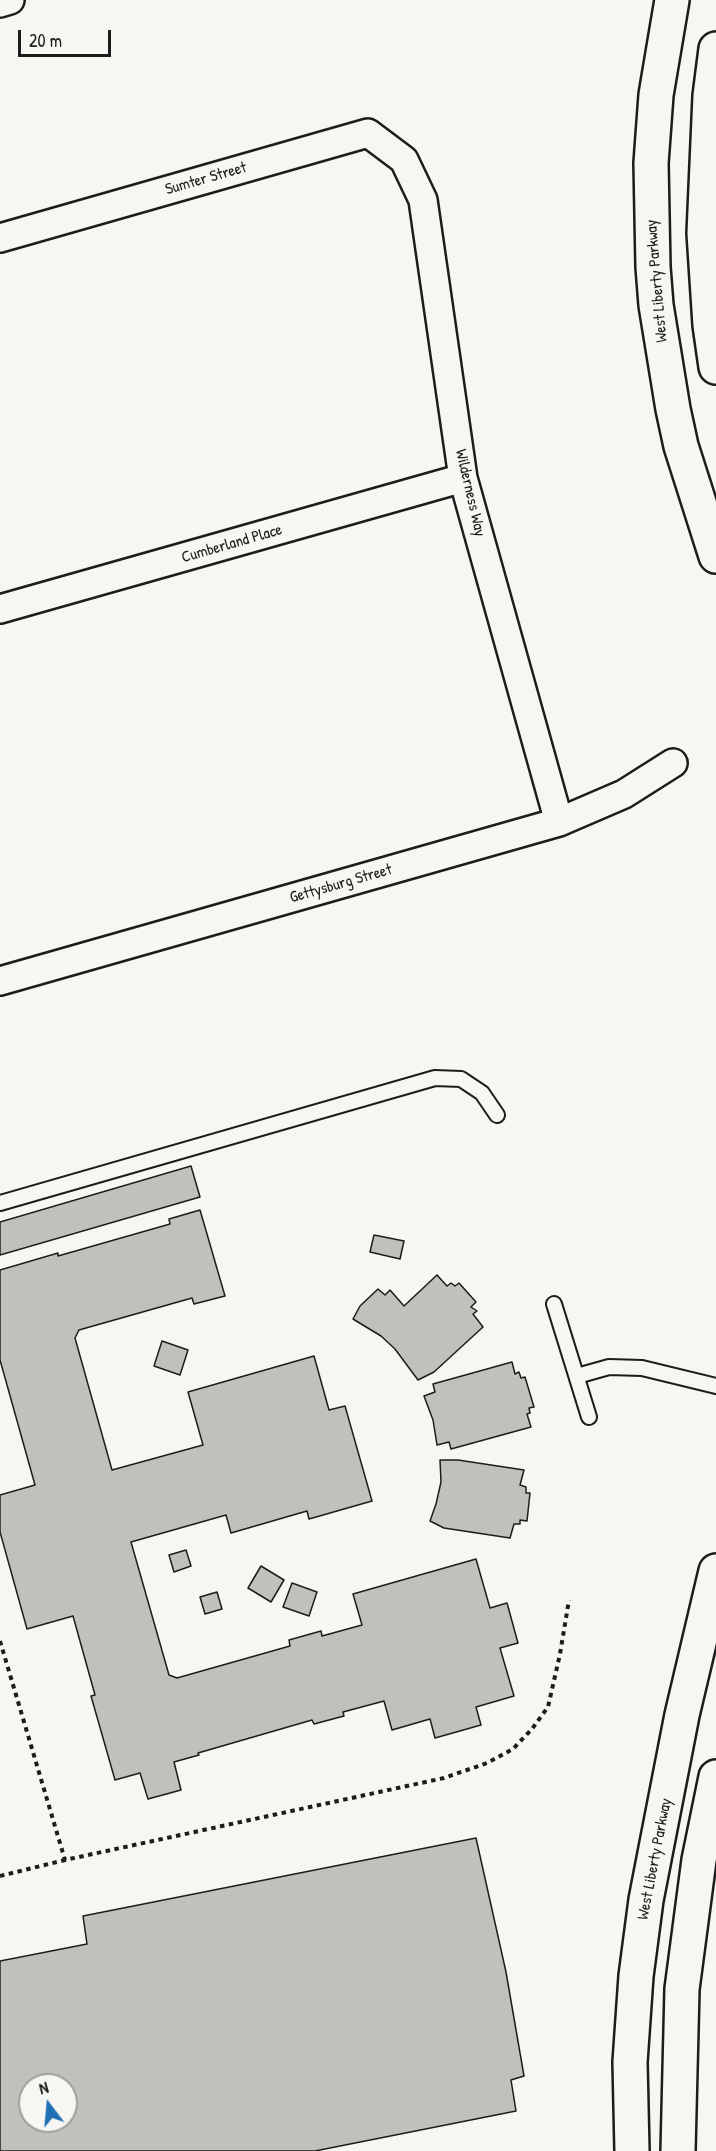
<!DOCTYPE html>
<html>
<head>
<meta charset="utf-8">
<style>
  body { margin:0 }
  #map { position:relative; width:716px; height:2151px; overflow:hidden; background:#f6f6f2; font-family:"Patrick Hand",sans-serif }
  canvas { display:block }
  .north { position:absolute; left:18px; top:2073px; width:60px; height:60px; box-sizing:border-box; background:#f6f6f2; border:2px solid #9f9f9c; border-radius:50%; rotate:344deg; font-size:16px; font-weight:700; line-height:24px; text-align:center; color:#1c1c1c }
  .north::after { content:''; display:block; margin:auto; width:21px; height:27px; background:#1f6fb2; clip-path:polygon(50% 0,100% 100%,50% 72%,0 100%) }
  .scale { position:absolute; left:18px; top:30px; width:93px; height:27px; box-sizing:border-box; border:3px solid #1c1c1c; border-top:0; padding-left:8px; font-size:18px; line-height:21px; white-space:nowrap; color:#1c1c1c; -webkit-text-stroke:4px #f6f6f2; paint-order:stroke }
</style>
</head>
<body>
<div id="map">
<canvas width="716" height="2151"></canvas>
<div class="north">N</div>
<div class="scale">20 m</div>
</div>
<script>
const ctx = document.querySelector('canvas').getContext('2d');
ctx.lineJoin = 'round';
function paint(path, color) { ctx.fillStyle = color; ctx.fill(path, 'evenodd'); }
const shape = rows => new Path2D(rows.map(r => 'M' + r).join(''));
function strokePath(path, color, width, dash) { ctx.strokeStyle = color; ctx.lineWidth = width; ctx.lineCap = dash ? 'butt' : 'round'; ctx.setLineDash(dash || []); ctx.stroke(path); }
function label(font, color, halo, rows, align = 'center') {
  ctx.font = font + ' "Patrick Hand",sans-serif'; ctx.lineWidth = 6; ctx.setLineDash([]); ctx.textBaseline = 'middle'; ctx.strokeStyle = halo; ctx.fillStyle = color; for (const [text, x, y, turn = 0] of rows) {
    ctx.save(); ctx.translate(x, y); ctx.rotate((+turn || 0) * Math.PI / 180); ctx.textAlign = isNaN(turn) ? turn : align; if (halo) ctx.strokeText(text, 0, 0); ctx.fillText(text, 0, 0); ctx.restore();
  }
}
const building = shape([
  [191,1166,200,1197,0,1255,0,1222,191,1166],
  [200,1210,225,1296,194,1304,192,1298,79,1330,75,1338,112,1470,203,1445,188,1392,314,1356,329,1410,345,1406,372,1501,309,1519,307,1511,231,1533,226,1515,131,1542,169,1675,177,1678,290,1646,289,1640,321,1631,322,1636,362,1625,353,1594,476,1559,490,1608,507,1603,518,1643,500,1648,514,1696,476,1707,481,1725,435,1738,430,1719,392,1730,384,1701,343,1712,344,1716,314,1724,312,1720,198,1753,199,1755,174,1762,181,1790,148,1799,140,1773,115,1780,91,1696,95,1695,73,1616,27,1629,0,1532,0,1495,35,1485,0,1360,0,1270,58,1253,58,1256,170,1224,169,1219,200,1210],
  [374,1235,404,1241,400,1259,370,1252,374,1235],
  [437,1275,447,1286,451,1283,455,1286,459,1283,476,1302,471,1307,477,1311,473,1314,483,1327,434,1372,418,1380,395,1349,381,1336,353,1319,360,1306,378,1289,385,1295,390,1290,404,1306,437,1275],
  [162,1341,188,1350,180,1375,154,1366,162,1341],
  [512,1362,515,1374,519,1372,521,1378,525,1377,534,1407,529,1408,530,1413,527,1414,531,1427,451,1449,449,1442,437,1445,433,1420,424,1396,435,1392,433,1384,512,1362],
  [440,1460,458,1460,524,1470,520,1485,526,1487,526,1493,530,1493,527,1521,520,1520,520,1524,514,1524,510,1538,444,1528,430,1521,436,1504,441,1482,440,1460],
  [186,1550,191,1566,174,1572,169,1555,186,1550],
  [261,1566,284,1580,271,1602,248,1588,261,1566],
  [292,1583,317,1592,309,1616,283,1607,292,1583],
  [217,1592,222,1609,205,1614,200,1597,217,1592],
  [476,1838,506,1972,524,2076,511,2080,516,2111,315,2151,0,2151,0,1961,87,1944,83,1916,476,1838],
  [30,2085,66,2085,66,2121,30,2121,30,2085]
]);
paint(building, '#c0c0bd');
strokePath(building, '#1c1c1c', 1.5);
const service = shape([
  [0,1203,435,1078,461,1079,482,1093,497,1115],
  [554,1304,589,1417],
  [577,1376,609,1367,642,1368,716,1386]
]);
const minor = shape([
  [0,3,10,0],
  [0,238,368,133,404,160,423,200,463,478,559,822],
  [0,609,463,478],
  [0,981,559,822,624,794,673,763]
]);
const tertiary = shape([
  [672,0,656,95,651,163,653,267,656,305,673,409,681,446,716,556],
  [716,49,710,96,704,233,710,325,716,367],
  [632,2151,630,2062,636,1976,646,1900,682,1715,716,1571],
  [678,2151,682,1989,699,1860,716,1777]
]);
strokePath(service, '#1c1c1c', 18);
strokePath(minor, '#1c1c1c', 32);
strokePath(tertiary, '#1c1c1c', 38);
strokePath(shape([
  [0,1641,65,1860,444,1778,487,1763,513,1749,532,1729,548,1707,560,1654,569,1600],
  [0,1876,65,1860]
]), '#1c1c1c', 4, [4.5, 4.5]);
strokePath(service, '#f6f6f2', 14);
strokePath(minor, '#f6f6f2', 27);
strokePath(tertiary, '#f6f6f2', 33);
label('16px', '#1c1c1c', '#f6f6f2', [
  ["Sumter Street",206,179,-16],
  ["West Liberty Parkway",657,281,-95],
  ["Wilderness Way",470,493,77],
  ["Cumberland Place",232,544,-16],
  ["Gettysburg Street",341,884,-16],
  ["West Liberty Parkway",655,1859,-79]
]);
</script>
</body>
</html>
